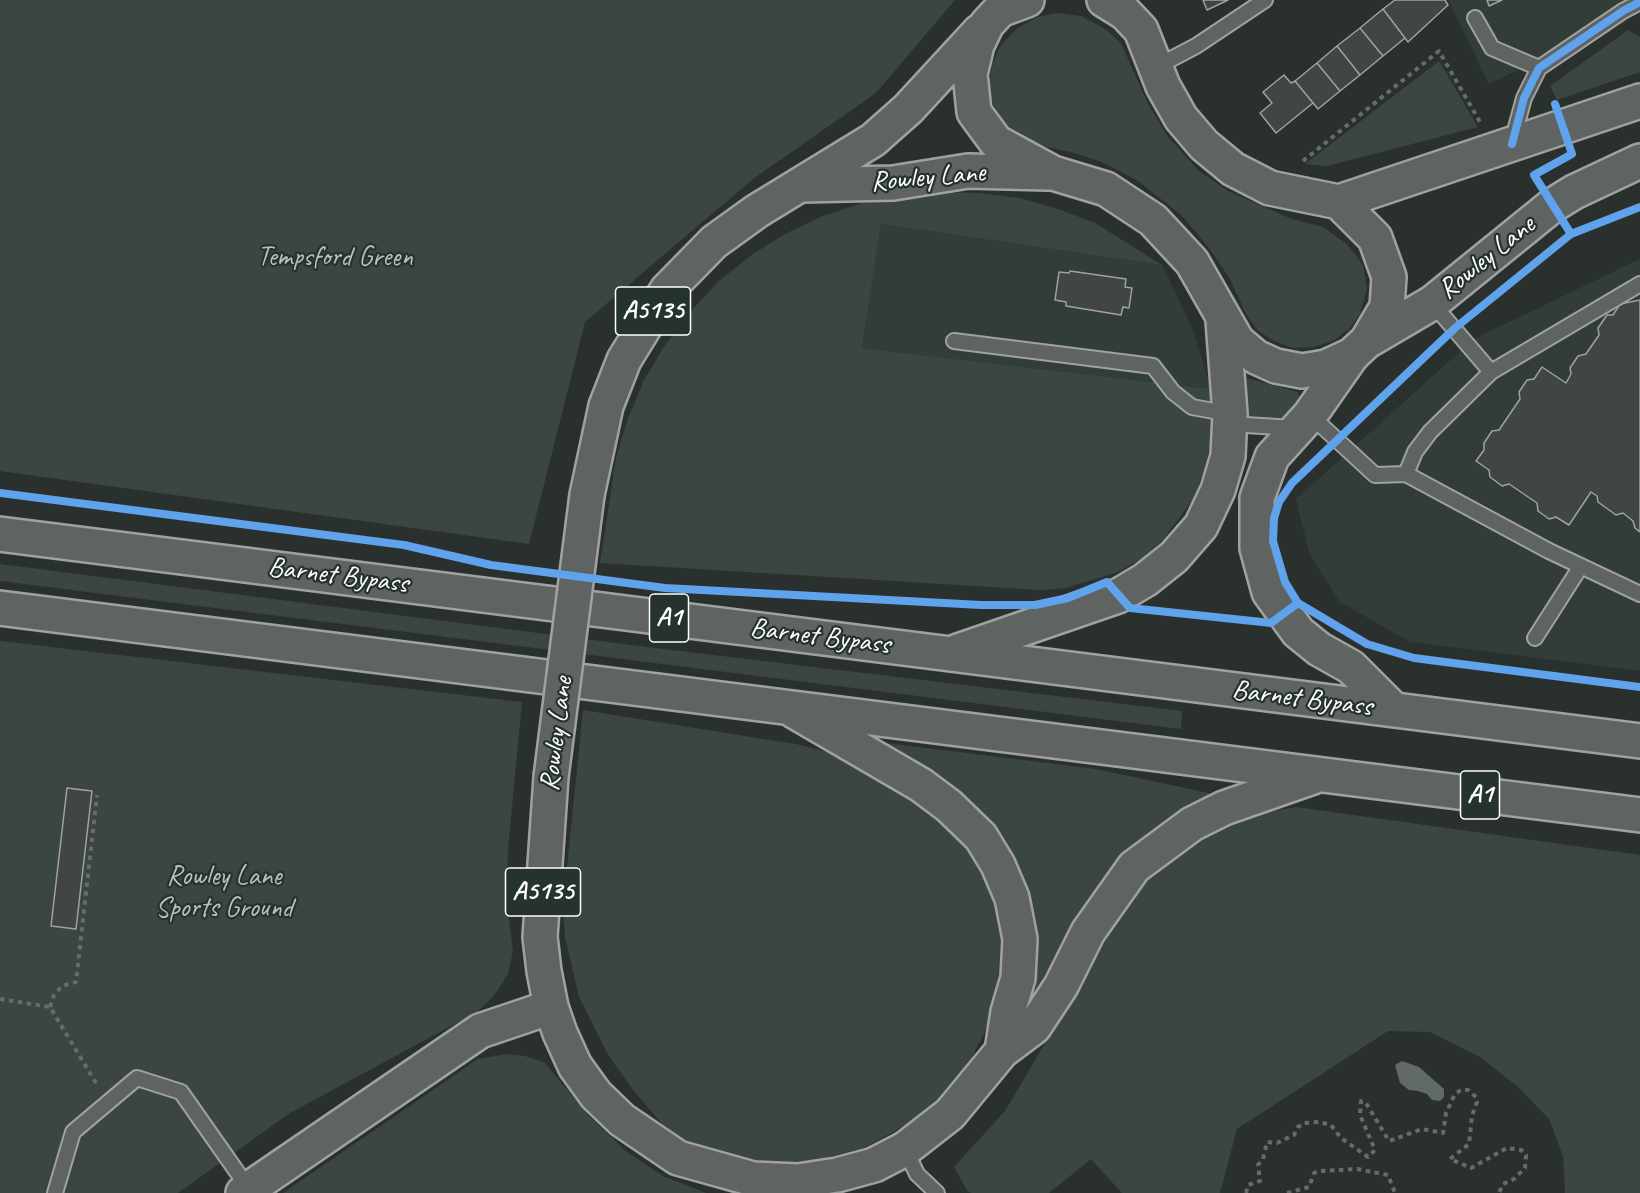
<!DOCTYPE html>
<html>
<head>
<meta charset="utf-8">
<style>
  body { margin:0 }
  canvas { display:block; background:#29302d }
</style>
</head>
<body>
<canvas width="1640" height="1193"></canvas>
<script>
const ctx = document.querySelector('canvas').getContext('2d');
ctx.lineJoin = 'round';
function paint(path, color) { ctx.fillStyle = color; ctx.fill(path, 'evenodd'); }
const shape = rows => new Path2D(rows.map(r => 'M' + r).join(''));
function strokePath(path, color, width, dash) { ctx.strokeStyle = color; ctx.lineWidth = width; ctx.lineCap = dash ? 'butt' : 'round'; ctx.setLineDash(dash || []); ctx.stroke(path); }
function label(font, color, halo, rows, align = 'center') {
  ctx.font = font + ' Caveat,sans-serif'; ctx.lineWidth = 4.5; ctx.setLineDash([]); ctx.textBaseline = 'middle'; ctx.strokeStyle = halo; ctx.fillStyle = color; for (const [text, x, y, turn = 0] of rows) {
    ctx.save(); ctx.translate(x, y); ctx.rotate((+turn || 0) * Math.PI / 180); ctx.textAlign = isNaN(turn) ? turn : align; if (halo) ctx.strokeText(text, 0, 0); ctx.fillText(text, 0, 0); ctx.restore();
  }
}
paint(shape([
  [1448,0,1640,0,1640,11,1489,84],
  [881,224,1162,265,1192,327,1211,389,862,348],
  [1640,259,1640,671,1410,642,1340,602,1310,555,1296,499,1474,339]
]), '#323d38');
paint(shape([
  [0,0,955,0,876,93,753,179,585,322,529,544,0,471],
  [1057,13,1081,16,1105,29,1121,43,1149,106,1169,138,1199,171,1228,191,1292,219,1323,227,1347,244,1363,265,1367,288,1360,314,1349,329,1333,341,1313,347,1293,348,1274,341,1257,330,1245,312,1230,279,1209,248,1182,216,1138,181,1102,162,1071,152,1022,142,1009,131,992,102,989,83,993,63,1001,45,1016,29,1038,17],
  [1628,30,1640,37,1640,72,1557,100,1550,86],
  [1439,61,1478,127,1327,166,1305,164],
  [940,192,980,193,1020,198,1058,209,1095,223,1162,265,881,224,862,348,1211,389,1213,417,1211,445,1204,472,1194,498,1162,541,1141,559,1118,572,1066,588,1040,590,600,563,616,458,628,418,644,380,665,345,690,312,718,282,750,256,785,234,823,216,862,203,901,195],
  [1247,378,1298,392,1300,399,1283,418,1276,421,1247,417],
  [0,564,655,648,1182,711,1181,729,0,581],
  [0,641,522,702,508,849,507,904,513,951,508,974,493,997,477,1012,290,1113,178,1193,0,1193],
  [583,710,801,745,837,755,929,808,978,855,993,885,1006,947,1003,981,995,1011,966,1069,946,1093,921,1116,866,1147,805,1163,772,1163,740,1159,686,1141,663,1125,633,1090,608,1055,579,997,565,937,563,906],
  [878,742,1096,769,1218,795,1022,1023,1024,896],
  [1296,807,1640,855,1640,1193,1565,1193,1563,1156,1549,1119,1517,1086,1480,1057,1430,1032,1388,1031,1237,1129,1220,1193,1122,1193,1091,1159,1049,1193,971,1193,967,1190,954,1167,1005,1111,1119,918,1160,858,1196,834,1246,816],
  [506,1054,525,1056,545,1063,590,1117,627,1152,663,1176,706,1193,283,1193,478,1059]
]), '#3b4641');
paint(shape([
  [1402,1061,1419,1067,1444,1089,1444,1097,1440,1101,1432,1100,1427,1094,1418,1091,1409,1090,1400,1083,1395,1065]
]), '#616a66');
const building = shape([
  [1203,0,1228,0,1207,10,1203,0],
  [1395,0,1445,0,1448,5,1408,42,1383,9,1395,0],
  [1487,0,1502,0,1489,6,1487,0],
  [1383,9,1405,38,1383,56,1360,28,1383,9],
  [1360,28,1383,56,1360,75,1337,46,1360,28],
  [1337,46,1360,75,1340,91,1317,63,1337,46],
  [1317,63,1340,91,1318,109,1295,81,1317,63],
  [1284,75,1291,83,1295,81,1313,103,1276,133,1260,113,1272,103,1263,92,1284,75],
  [1070,271,1126,279,1125,287,1132,288,1129,308,1123,307,1121,315,1066,306,1066,302,1055,300,1059,272,1069,273,1070,271],
  [1640,300,1640,532,1635,528,1633,521,1623,513,1616,515,1598,502,1597,496,1591,492,1569,525,1556,517,1549,519,1538,511,1537,503,1509,484,1502,486,1490,477,1489,470,1476,461,1484,450,1484,443,1492,431,1499,430,1520,399,1519,392,1527,380,1534,379,1542,367,1566,383,1571,374,1570,368,1578,356,1586,354,1599,335,1598,328,1607,315,1613,315,1620,304,1640,300],
  [67,788,92,791,76,929,51,926,67,788]
]);
paint(building, '#414644');
strokePath(building, '#9fa2a0', 1.5);
const lane = shape([
  [1475,18,1492,48,1539,68],
  [1156,67,1196,46,1265,0],
  [1512,142,1524,98,1539,68,1623,11,1640,2],
  [1432,303,1491,372],
  [954,341,1153,366,1173,392,1192,407,1230,414],
  [1310,415,1375,475,1406,474,1549,551,1640,594],
  [1230,424,1294,428],
  [1406,474,1415,452,1430,432,1491,372,1640,284],
  [1535,638,1581,566],
  [905,1149,917,1174,937,1193],
  [55,1193,73,1132,137,1078,181,1092,249,1189]
]);
const secondary = shape([
  [243,1193,480,1031,551,1007]
]);
const primary = shape([
  [1027,0,1000,10,987,24,977,45,970,74,974,112,996,142,1053,173,1106,189,1153,220,1192,262,1237,341,1256,357,1276,366,1302,371,1326,367,1352,355,1367,341,1387,307,1389,277,1375,238,1339,202,1270,188,1233,169,1204,145,1181,118,1163,86,1141,30,1125,13,1104,0],
  [802,185,893,183,968,171,1048,173],
  [1339,202,1640,101],
  [1369,340,1432,303,1553,205,1574,192,1640,161],
  [587,495,606,406,624,360,667,290,714,242,757,211,873,140,908,109,980,31],
  [551,777,540,937,544,971,551,1007,560,1033,575,1066,596,1095,622,1120,678,1158,753,1179,798,1181,837,1175,874,1165,905,1149]
]);
const highway = shape([
  [1352,355,1310,415,1272,457,1257,498,1257,548,1269,592,1298,632,1319,649,1351,667,1394,710],
  [0,534,1640,741],
  [0,608,1640,815],
  [958,651,1118,596,1145,580,1174,557,1201,526,1218,490,1228,456,1230,414,1223,320],
  [794,711,921,785,949,806,981,837,998,865,1012,898,1020,939,1018,978,1008,1012,1002,1051],
  [905,1149,950,1114,1002,1051,1034,1027,1061,986,1088,932,1134,867,1192,824,1224,808,1313,777]
]);
strokePath(lane, '#9fa2a0', 18);
strokePath(secondary, '#9fa2a0', 38);
strokePath(primary, '#9fa2a0', 38);
strokePath(highway, '#9fa2a0', 38);
strokePath(shape([
  [1303,161,1439,51,1480,122],
  [0,999,50,1007,96,1083],
  [50,1007,54,995,62,986,76,982,97,795],
  [1246,1193,1248,1185,1260,1181,1258,1165,1263,1159,1267,1142,1277,1143,1294,1135,1298,1127,1304,1123,1319,1122,1331,1125,1341,1138,1368,1157,1375,1150,1360,1115,1361,1101,1366,1103,1389,1141,1422,1129,1443,1133,1446,1113,1455,1094,1461,1090,1468,1090,1476,1097,1477,1102,1472,1116,1469,1144,1450,1159,1471,1168,1507,1148,1521,1150,1526,1155,1525,1168,1514,1179,1503,1184,1499,1193],
  [1287,1193,1309,1187,1314,1173,1319,1171,1357,1169,1388,1175,1395,1193]
]), '#686c69', 4, [4.5, 4.5]);
strokePath(lane, '#5f6362', 14);
strokePath(secondary, '#5f6362', 33);
strokePath(primary, '#5f6362', 33);
strokePath(highway, '#5f6362', 33);
const primaryBridge = shape([
  [551,777,587,495]
]);
strokePath(primaryBridge, '#9fa2a0', 38, []);
strokePath(primaryBridge, '#5f6362', 33);
strokePath(shape([
  [1555,104,1572,154,1534,175,1571,234],
  [1512,144,1524,98,1539,68,1623,11,1640,2],
  [1640,207,1571,234,1455,328,1292,483,1279,502,1274,518,1273,541,1285,582,1298,603,1367,644,1414,658,1640,687],
  [0,493,404,545,491,565,665,588,981,605,1035,605,1068,598,1107,582,1130,608,1271,623,1298,603]
]), '#60a3ed', 8);
for (const [x, y, w] of [
  [653,311,75],
  [669,618,39],
  [1480,795,39],
  [543,892,75]
]) { const box = new Path2D(); box.roundRect(x - w / 2, y - 24, w, 48, 4.5); ctx.fillStyle = '#26332d'; ctx.fill(box); strokePath(box, '#fff', 1.5); }
label('bold 27px', '#fff', null, [
  ["A5135",653,311],
  ["A1",669,618],
  ["A1",1480,795],
  ["A5135",543,892]
]);
label('28px', '#fff', '#26332d', [
  ["Rowley Lane",928,178,-5],
  ["Rowley Lane",1487,258,-39],
  ["Barnet Bypass",338,576,7],
  ["Barnet Bypass",820,637,7],
  ["Barnet Bypass",1302,699,7],
  ["Rowley Lane",557,734,-83]
]);
label('28px', '#bbbfbe', '#26332d', [
  ["Tempsford Green",335,258],
  ["Rowley Lane",224,877],
  ["Sports Ground",224,909]
]);
</script>
</body>
</html>
